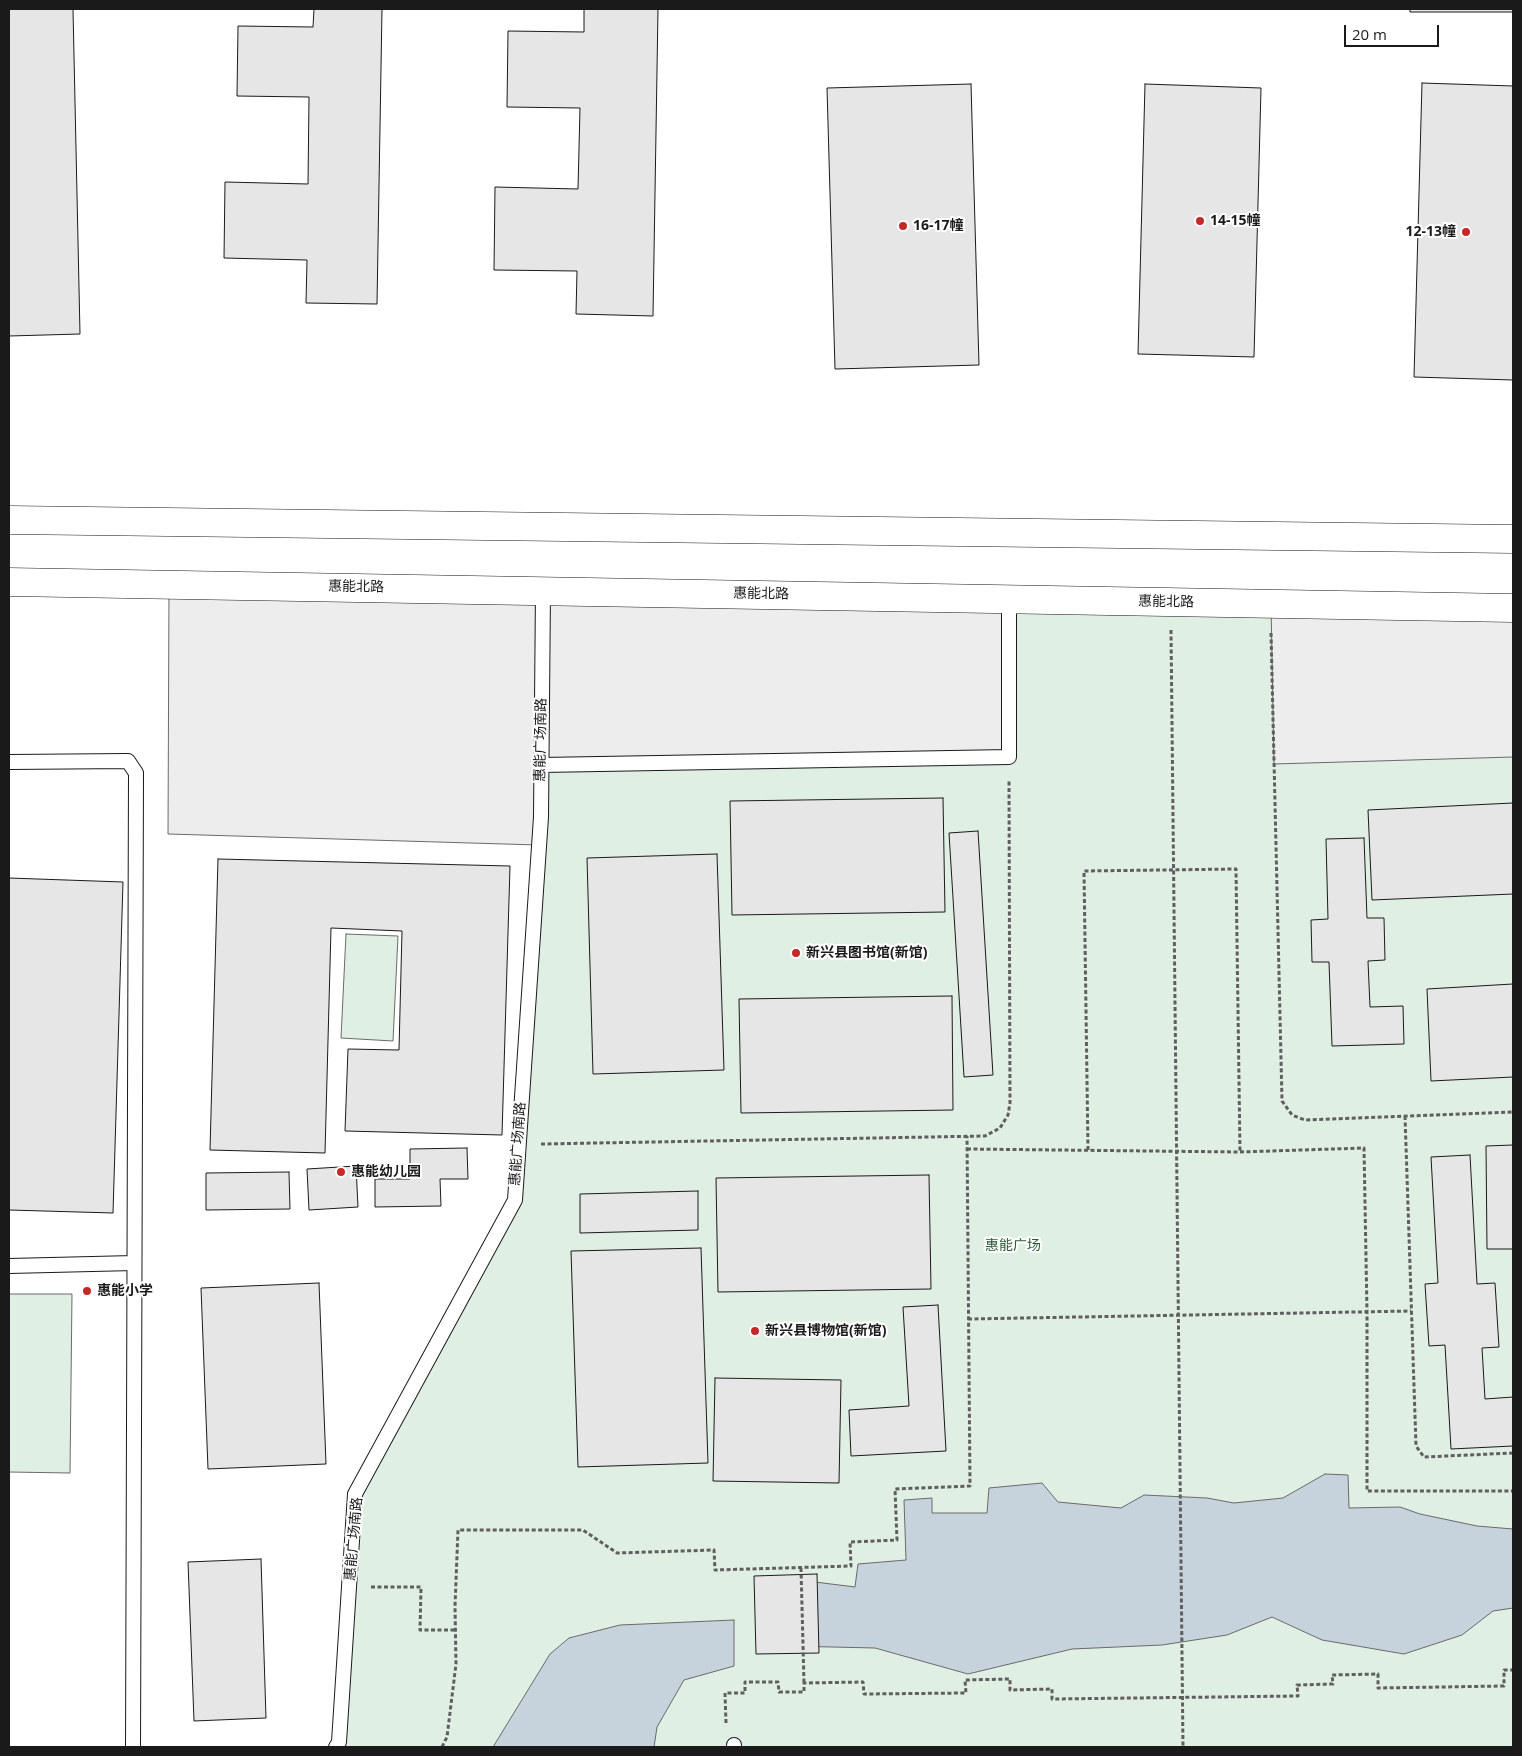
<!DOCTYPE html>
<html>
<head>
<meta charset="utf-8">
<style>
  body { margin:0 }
  #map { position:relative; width:1522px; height:1756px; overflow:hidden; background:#fff; font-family:"Open Sans",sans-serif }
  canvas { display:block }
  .frame { position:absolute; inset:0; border:10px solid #1a1a1a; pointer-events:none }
  .scale { position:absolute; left:1344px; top:25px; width:95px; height:22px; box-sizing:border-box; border:2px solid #1a1a1a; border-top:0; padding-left:6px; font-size:15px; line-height:18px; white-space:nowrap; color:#1a1a1a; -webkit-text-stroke:4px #fff; paint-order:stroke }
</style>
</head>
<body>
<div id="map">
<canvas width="1522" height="1756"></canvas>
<div class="frame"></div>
<div class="scale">20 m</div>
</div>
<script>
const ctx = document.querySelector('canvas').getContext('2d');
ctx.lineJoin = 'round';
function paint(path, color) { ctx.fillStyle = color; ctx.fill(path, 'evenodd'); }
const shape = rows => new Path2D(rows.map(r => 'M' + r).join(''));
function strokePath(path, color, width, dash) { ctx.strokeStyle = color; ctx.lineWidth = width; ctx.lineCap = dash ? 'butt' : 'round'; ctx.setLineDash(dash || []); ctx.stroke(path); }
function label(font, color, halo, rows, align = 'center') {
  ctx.font = font + ' "Open Sans","Noto Sans SC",sans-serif'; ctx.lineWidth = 4; ctx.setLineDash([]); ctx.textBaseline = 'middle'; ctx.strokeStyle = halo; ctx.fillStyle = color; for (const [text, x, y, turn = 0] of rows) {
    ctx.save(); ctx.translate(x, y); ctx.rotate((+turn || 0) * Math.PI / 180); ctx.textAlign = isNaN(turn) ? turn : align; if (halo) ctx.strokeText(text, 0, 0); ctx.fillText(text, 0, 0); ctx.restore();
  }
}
const green = shape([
  [543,589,1513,608,1513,1747,336,1747,355,1494,515,1200,541,817,543,589],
  [346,934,398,936,393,1041,341,1038,346,934],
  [9,1294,72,1294,70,1473,9,1472,9,1294]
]);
paint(green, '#e0efe3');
strokePath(green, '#6a6a6a', 1);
const parking = shape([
  [169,585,1009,599,1009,757,541,765,538,845,168,834,169,585],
  [1271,604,1513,608,1513,757,1274,764,1271,604]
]);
paint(parking, '#ededed');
strokePath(parking, '#6a6a6a', 1);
const water = shape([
  [1325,1474,1348,1475,1349,1508,1400,1507,1420,1514,1477,1526,1513,1529,1513,1608,1493,1611,1462,1635,1404,1654,1322,1640,1272,1617,1227,1635,1162,1645,1072,1649,968,1674,875,1648,789,1646,815,1582,855,1587,858,1564,906,1560,904,1500,932,1498,932,1513,987,1513,989,1488,1042,1483,1058,1502,1121,1508,1144,1495,1207,1498,1234,1503,1283,1498,1325,1474],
  [734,1620,734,1666,684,1680,657,1727,654,1747,493,1747,550,1654,569,1638,620,1625,734,1620]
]);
paint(water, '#c6d2dc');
strokePath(water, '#6a6a6a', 1);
const building = shape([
  [9,9,73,9,80,334,9,336,9,9],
  [314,9,382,9,377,304,306,303,307,260,224,258,225,182,308,184,309,97,237,96,238,26,313,27,314,9],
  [584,9,658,9,653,316,576,314,577,271,494,270,495,187,578,189,580,108,507,107,508,31,584,32,584,9],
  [1410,9,1513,9,1513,12,1410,12,1410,9],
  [1422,83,1513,86,1513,380,1414,377,1422,83],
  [971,84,979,365,835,369,827,88,971,84],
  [1145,84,1261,88,1254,357,1138,354,1145,84],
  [943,798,945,912,732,915,730,801,943,798],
  [1513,803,1513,894,1372,900,1368,810,1513,803],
  [978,831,993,1075,964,1077,949,833,978,831],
  [1364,838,1367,918,1384,918,1385,960,1368,961,1370,1007,1403,1006,1404,1044,1332,1046,1329,962,1312,962,1311,920,1328,919,1326,839,1364,838],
  [717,854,724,1070,593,1074,587,858,717,854],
  [218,859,510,866,502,1135,345,1131,348,1049,399,1050,402,931,331,928,325,1153,210,1150,218,859],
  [9,878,123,882,113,1213,9,1210,9,878],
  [1513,984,1513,1077,1431,1081,1427,989,1513,984],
  [952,996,953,1110,741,1113,739,999,952,996],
  [1513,1145,1513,1249,1487,1249,1486,1146,1513,1145],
  [467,1148,468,1179,440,1179,441,1206,375,1207,375,1179,410,1179,410,1149,467,1148],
  [1470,1155,1477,1284,1495,1283,1499,1347,1482,1348,1485,1399,1513,1397,1513,1446,1451,1449,1445,1345,1429,1346,1425,1284,1438,1283,1431,1157,1470,1155],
  [356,1166,358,1207,309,1210,307,1169,356,1166],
  [289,1172,290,1209,206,1210,206,1173,289,1172],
  [929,1175,931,1289,718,1292,716,1178,929,1175],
  [698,1191,698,1230,580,1233,580,1194,698,1191],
  [701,1248,708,1463,578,1467,571,1251,701,1248],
  [319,1283,326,1464,208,1469,201,1288,319,1283],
  [938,1305,946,1451,851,1456,849,1410,909,1406,903,1307,938,1305],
  [715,1378,841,1380,839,1483,713,1481,715,1378],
  [261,1559,266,1718,194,1721,188,1562,261,1559],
  [817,1574,819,1653,756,1654,754,1576,817,1574]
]);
paint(building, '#e6e6e6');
strokePath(building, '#1a1a1a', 1);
const lane = shape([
  [9,762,128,761,136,773,133,1747],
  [541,765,1009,757,1009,599],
  [9,1266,134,1263],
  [734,1745,734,1747],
  [336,1747,339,1742,355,1494,515,1200,541,817,543,589]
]);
const secondary = shape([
  [9,520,1513,539],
  [9,582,1513,608]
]);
strokePath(lane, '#1a1a1a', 16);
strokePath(secondary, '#1a1a1a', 29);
strokePath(shape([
  [1171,630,1183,1747],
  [1271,633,1282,1101,1292,1115,1305,1120,1513,1112],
  [1405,1116,1416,1446,1424,1457,1513,1453],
  [541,1144,985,1136,1000,1128,1008,1115,1010,1103,1009,780],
  [967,1149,1240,1152,1364,1148,1367,1312,1367,1491,1513,1491],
  [1088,1150,1084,871,1236,869,1240,1152],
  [968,1319,1411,1311],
  [801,1568,804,1683],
  [371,1587,421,1587,420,1630,455,1630],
  [726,1723,725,1693,745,1693,745,1682,778,1682,779,1692,804,1692,804,1683,863,1682,864,1694,966,1693,965,1680,1010,1679,1010,1690,1052,1689,1052,1699,1298,1696,1297,1685,1333,1684,1332,1675,1378,1674,1378,1688,1504,1686,1504,1670,1513,1670],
  [442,1747,447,1737,456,1664,455,1606,458,1530,583,1530,617,1553,714,1550,715,1570,851,1566,850,1542,897,1540,895,1489,970,1486,967,1136]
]), '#5f5f5f', 3, [4, 2.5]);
strokePath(lane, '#fff', 14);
strokePath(secondary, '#fff', 28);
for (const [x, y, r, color] of [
  [1200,221,5,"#c62828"],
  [903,226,5,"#c62828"],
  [1466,232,5,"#c62828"],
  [796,953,5,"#c62828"],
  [341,1172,5,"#c62828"],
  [87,1291,5,"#c62828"],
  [755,1331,5,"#c62828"]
]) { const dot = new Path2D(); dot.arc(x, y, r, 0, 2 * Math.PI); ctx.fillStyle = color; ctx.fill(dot); strokePath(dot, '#fff', 2); }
label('bold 14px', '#1a1a1a', '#fff', [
  ["14-15幢",1210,221],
  ["16-17幢",913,226],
  ["12-13幢",1456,232,"right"],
  ["新兴县图书馆(新馆)",806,953],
  ["惠能幼儿园",351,1172],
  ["惠能小学",97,1291],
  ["新兴县博物馆(新馆)",765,1331]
], 'left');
label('14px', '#1a1a1a', '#fff', [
  ["惠能北路",356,587,1],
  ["惠能北路",761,594,1],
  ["惠能北路",1166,602,1],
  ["惠能广场南路",541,740,-89],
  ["惠能广场南路",518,1144,-86],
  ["惠能广场南路",354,1539,-85]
]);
label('14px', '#2b5a34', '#fff', [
  ["惠能广场",1013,1246]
]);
</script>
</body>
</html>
